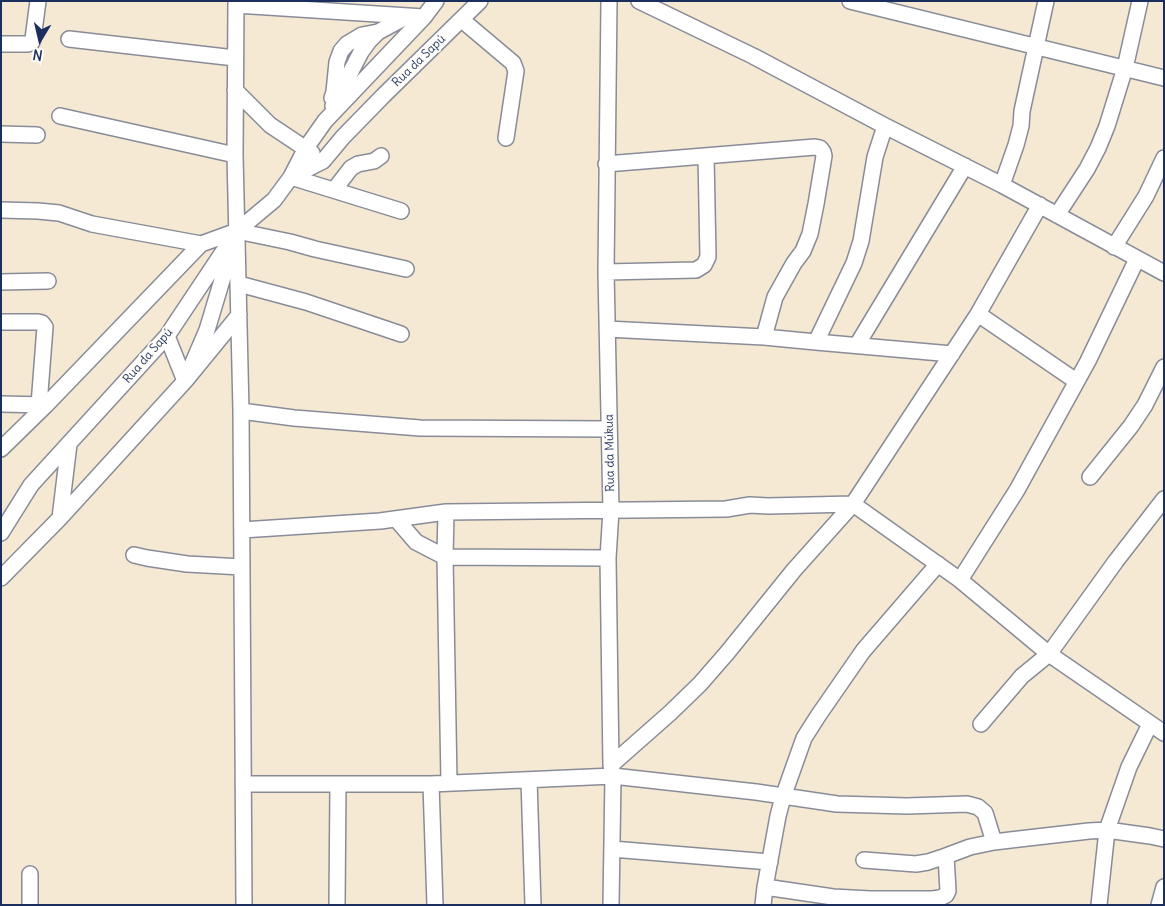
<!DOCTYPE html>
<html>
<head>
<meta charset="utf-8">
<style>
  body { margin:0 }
  #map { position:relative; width:1165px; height:906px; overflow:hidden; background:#f5e9d4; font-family:Delius,sans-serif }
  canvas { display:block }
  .frame { position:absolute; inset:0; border:2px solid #1b2f5e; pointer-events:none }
  .north { position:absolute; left:15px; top:15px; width:50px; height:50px; -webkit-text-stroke:4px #fdfcf7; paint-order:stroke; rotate:189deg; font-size:14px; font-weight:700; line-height:20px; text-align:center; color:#1b2f5e }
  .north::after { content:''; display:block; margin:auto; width:18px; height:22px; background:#1b2f5e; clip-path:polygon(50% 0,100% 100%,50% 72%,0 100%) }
</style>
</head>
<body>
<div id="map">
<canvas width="1165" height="906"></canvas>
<div class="frame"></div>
<div class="north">N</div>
</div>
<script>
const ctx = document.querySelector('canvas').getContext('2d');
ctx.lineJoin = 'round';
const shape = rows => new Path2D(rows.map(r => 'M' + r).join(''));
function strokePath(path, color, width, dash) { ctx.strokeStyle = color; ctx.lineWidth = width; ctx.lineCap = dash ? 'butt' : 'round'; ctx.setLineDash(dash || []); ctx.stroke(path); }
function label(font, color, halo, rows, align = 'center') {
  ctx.font = font + ' Delius,sans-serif'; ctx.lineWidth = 4; ctx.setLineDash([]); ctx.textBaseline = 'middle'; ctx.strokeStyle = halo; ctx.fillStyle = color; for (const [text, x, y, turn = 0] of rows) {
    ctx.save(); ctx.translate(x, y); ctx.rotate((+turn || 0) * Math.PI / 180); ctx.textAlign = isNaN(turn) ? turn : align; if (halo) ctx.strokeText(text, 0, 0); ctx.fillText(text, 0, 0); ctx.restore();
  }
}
const minor = shape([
  [236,1,235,155,241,411,244,905],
  [609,1,606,272,611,510,608,558,611,765,613,776,611,905],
  [639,1,753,56,885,126,1002,185,1164,273],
  [850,1,1164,78],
  [236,5,424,17],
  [462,20,513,63,516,71,506,138],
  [69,39,235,58],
  [1,44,28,44,32,42,33,39,38,1],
  [235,90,270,125,312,153],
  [332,98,334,92,337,62,341,51,347,44,362,35,378,32],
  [333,106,361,52,369,41,378,32,406,17],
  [60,116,235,155],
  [1,134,37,135],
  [606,164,815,147,820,148,823,152,824,156,816,204,810,234,803,251,794,263,775,297,764,337],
  [291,177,323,161,343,137,383,96,480,1],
  [291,177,401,211],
  [1002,185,1016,145,1021,126,1022,111,1046,1],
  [334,190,351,168,358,164,374,161,381,156],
  [1,210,38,211,59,213,92,224,201,244,237,231,290,242,315,249,406,269],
  [1057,215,1087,169,1098,148,1107,126,1125,68,1140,1],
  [1114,247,1146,196,1164,158],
  [606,272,696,270,704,265,708,257,706,156],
  [1,282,48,281],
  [239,284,306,302,401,334],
  [978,314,1076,381],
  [1,322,38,322,42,323,45,327,39,405],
  [607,329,764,337,816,342,952,354],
  [167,336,185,381,239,315],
  [816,342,854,263,861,241,875,157,885,126],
  [857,345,965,166],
  [1,404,46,405],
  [241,411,294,418,420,428,609,429],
  [1,449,46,405,201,244],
  [1090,477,1131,426,1145,405,1164,367],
  [446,512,445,557,449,782],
  [60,518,69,444],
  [397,520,416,542,445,557,608,558],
  [242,530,380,521,446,512,726,509,750,505,768,506,853,504,960,580,1049,654,1164,733],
  [1,533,31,485,167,336,237,231,274,200,291,177,306,148,325,121,424,17,436,1],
  [134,555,147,558,187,564,242,567],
  [1,578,60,518,185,381,207,330,232,247],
  [960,580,1017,490,1088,361,1137,259],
  [981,724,1022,676,1049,654,1116,561,1164,499],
  [611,765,670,713,700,684,727,653,794,570,853,504,978,314,1040,205],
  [529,780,533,905],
  [243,784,431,784,613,776,756,792,837,804,907,806,967,804,978,807,985,813,994,842],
  [431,784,435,905],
  [612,849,770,862],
  [864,860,916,864,928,862,946,856],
  [30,874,30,905],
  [765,887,833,897,870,899,932,899,940,898,946,895,948,891,946,856,970,847,994,842,1019,839,1089,831,1107,830,1150,836,1164,839],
  [337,905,338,784],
  [763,905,765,887,778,816,783,797,804,738,818,716,863,651,938,564],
  [1099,905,1107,830,1129,767,1150,724],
  [1159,905,1164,887]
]);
strokePath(minor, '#888c99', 18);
strokePath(minor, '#fff', 15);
label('12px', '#1b2f5e', '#fdfcf7', [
  ["Rua da Sapú",419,61,-44],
  ["Rua da Sapú",148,356,-49],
  ["Rua da Múkua",610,453,-91]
]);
</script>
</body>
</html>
